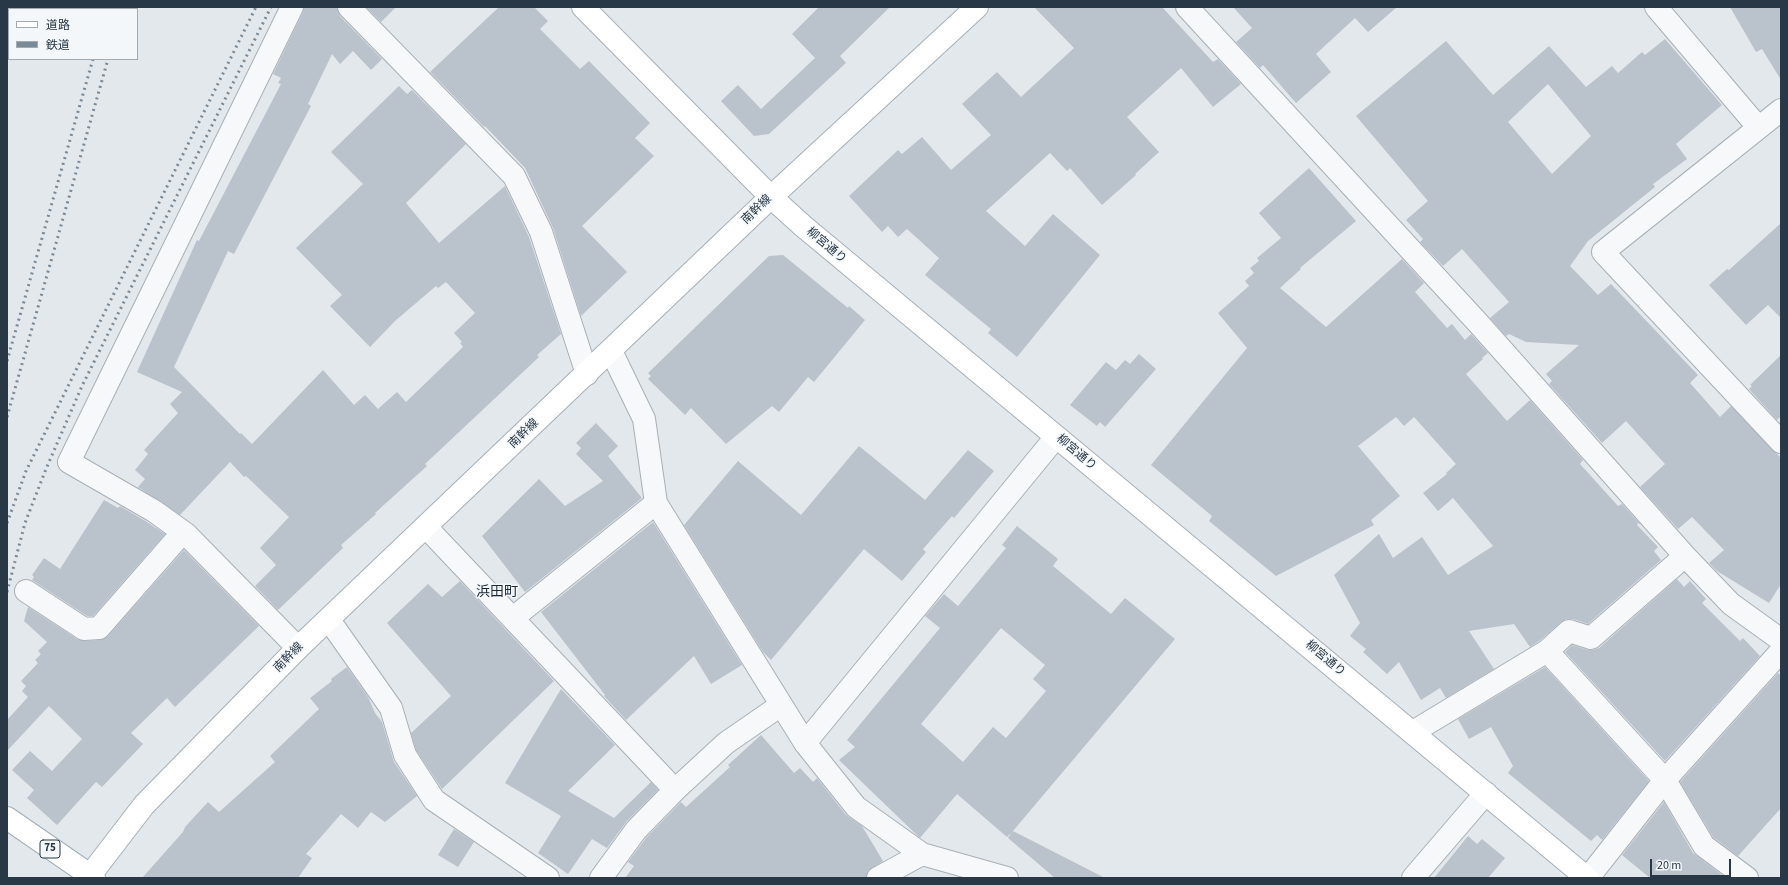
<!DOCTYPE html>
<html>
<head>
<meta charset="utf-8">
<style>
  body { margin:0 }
  #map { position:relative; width:1788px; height:885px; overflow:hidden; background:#e3e8ec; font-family:"Source Sans 3","Noto Sans JP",sans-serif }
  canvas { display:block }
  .frame { position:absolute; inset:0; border:8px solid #293846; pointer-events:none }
  .legend { position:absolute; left:8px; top:8px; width:130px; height:52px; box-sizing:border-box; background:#f3f7f9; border:1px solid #a2abb1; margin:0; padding:5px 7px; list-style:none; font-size:12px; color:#293846 }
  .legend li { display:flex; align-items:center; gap:8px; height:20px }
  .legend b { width:20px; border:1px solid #a2abb1 }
  .scale { position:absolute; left:1650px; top:859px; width:81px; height:18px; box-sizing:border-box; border:2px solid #293846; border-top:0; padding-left:5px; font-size:12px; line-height:14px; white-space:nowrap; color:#293846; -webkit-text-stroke:3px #f3f7f9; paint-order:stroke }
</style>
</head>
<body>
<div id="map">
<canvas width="1788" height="885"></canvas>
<div class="frame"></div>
<ul class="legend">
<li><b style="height:5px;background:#fff"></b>道路</li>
<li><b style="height:5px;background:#7b8a97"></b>鉄道</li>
</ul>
<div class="scale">20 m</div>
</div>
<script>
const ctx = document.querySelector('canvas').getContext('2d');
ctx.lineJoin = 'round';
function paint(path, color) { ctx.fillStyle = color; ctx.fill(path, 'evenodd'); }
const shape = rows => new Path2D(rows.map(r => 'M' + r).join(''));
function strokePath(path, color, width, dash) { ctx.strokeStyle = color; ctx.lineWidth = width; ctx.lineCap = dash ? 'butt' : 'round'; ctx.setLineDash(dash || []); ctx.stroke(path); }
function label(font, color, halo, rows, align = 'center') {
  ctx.font = font + ' "Source Sans 3","Noto Sans JP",sans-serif'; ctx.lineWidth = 3; ctx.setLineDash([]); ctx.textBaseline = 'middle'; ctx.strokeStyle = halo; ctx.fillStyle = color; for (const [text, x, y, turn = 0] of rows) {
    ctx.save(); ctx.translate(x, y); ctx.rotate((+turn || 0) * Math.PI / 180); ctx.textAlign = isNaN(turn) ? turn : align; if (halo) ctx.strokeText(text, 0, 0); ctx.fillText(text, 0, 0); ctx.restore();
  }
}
paint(shape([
  [304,7,337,7,340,16,382,59,371,70,353,51,340,64,332,54,308,104,311,106,234,254,228,251,174,367,240,434,241,433,252,444,323,370,354,405,365,395,378,409,397,392,406,402,463,347,460,343,462,342,454,333,475,313,446,282,438,288,436,286,395,321,370,347,330,306,342,295,296,248,363,184,331,152,399,86,407,94,412,90,466,144,406,203,439,243,505,186,529,237,561,334,537,355,539,357,425,464,427,466,375,513,376,514,341,545,343,548,278,610,255,586,276,565,260,548,289,517,246,476,244,477,230,462,180,515,138,487,145,479,135,470,148,454,144,450,178,413,170,404,182,392,137,372,197,240,199,241,281,84,278,83,281,78,273,74,303,12],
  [366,7,396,7,381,22],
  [499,7,534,7,548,21,540,29,580,69,589,61,650,123,635,138,654,156,582,226,627,272,581,316,553,228,525,168,485,126,484,127,430,72],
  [819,7,890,7,840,56,846,63,769,134,754,136,721,101,738,85,761,109,815,58,792,34],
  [1034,7,1162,7,1213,62,1218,59,1241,84,1213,107,1181,68,1127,117,1159,152,1135,174,1136,175,1102,205,1070,168,1067,171,1050,153,986,211,1025,246,1053,214,1100,255,1017,357,988,333,991,329,925,275,939,258,907,229,898,237,888,226,882,232,849,196,898,150,902,154,922,137,951,170,991,135,962,104,997,72,1021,97,1074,48],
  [1233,7,1397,7,1368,32,1355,18,1316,54,1331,72,1296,103,1263,65,1260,68,1236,42,1252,28],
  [1730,7,1781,7,1781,80,1762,49,1756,52],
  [1665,39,1722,105,1676,144,1687,159,1653,184,1655,187,1588,241,1570,266,1598,295,1611,284,1612,285,1698,375,1690,383,1720,417,1731,406,1781,458,1781,584,1769,603,1717,571,1709,563,1724,550,1692,517,1678,529,1640,487,1665,464,1626,421,1602,443,1549,384,1552,381,1546,374,1579,345,1526,342,1509,334,1506,336,1490,318,1509,302,1462,249,1443,266,1420,242,1423,239,1406,220,1428,201,1356,116,1446,41,1493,95,1549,46,1586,87,1612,66,1618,73,1642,52,1645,55],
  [1548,84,1591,136,1552,174,1508,122],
  [1309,168,1356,221,1300,268,1301,269,1280,288,1326,327,1402,259,1424,283,1415,292,1447,328,1452,324,1465,340,1471,334,1488,353,1482,358,1483,359,1466,374,1507,421,1530,400,1583,460,1580,464,1618,506,1622,504,1641,525,1638,523,1637,525,1658,547,1654,551,1661,560,1588,624,1573,619,1566,619,1561,622,1539,641,1530,647,1514,624,1469,631,1494,669,1446,698,1440,688,1421,700,1399,662,1387,674,1363,652,1366,649,1350,636,1360,623,1334,575,1379,534,1393,558,1422,537,1448,575,1493,546,1453,498,1438,511,1423,493,1447,474,1446,473,1456,464,1414,417,1404,426,1396,417,1358,446,1400,496,1371,520,1374,525,1276,576,1209,521,1212,516,1151,465,1247,348,1218,313,1249,286,1245,281,1254,273,1250,268,1259,261,1257,258,1281,238,1259,213],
  [1781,223,1781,318,1768,305,1746,325,1709,285,1727,269,1729,270],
  [783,255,848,308,849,306,865,320,814,382,808,377,779,412,772,406,726,444,691,408,685,415,648,379,651,376,648,373,769,256],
  [1139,354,1156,369,1105,427,1100,422,1097,426,1070,405,1106,362,1116,370,1125,360,1130,364],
  [1781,355,1781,416,1777,420,1749,389,1752,386,1750,385],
  [596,423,618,446,608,456,642,498,525,592,482,536,539,479,565,506,603,481,576,454,581,448,576,443],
  [859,446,925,500,968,450,994,471,954,518,952,516,923,549,926,552,902,581,864,549,771,660,763,652,684,525,738,461,801,515],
  [104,500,118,508,120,506,147,522,165,534,93,616,87,616,32,580,34,577,32,575,44,558,60,569],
  [653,522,742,665,711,684,694,656,626,720,604,696,605,695,541,612],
  [1017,526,1058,559,1053,566,1111,614,1125,598,1175,639,1013,831,1105,878,1055,878,1008,838,1011,833,1007,837,957,794,920,838,839,760,855,747,847,740,940,628,925,616,944,594,958,606,1006,548,1002,545],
  [1001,628,1045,665,1033,679,1046,691,1006,738,993,727,963,762,921,724],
  [184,550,259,626,175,707,167,698,131,733,143,744,102,787,96,782,57,825,27,798,34,790,12,770,30,751,52,771,82,739,49,706,7,751,7,720,28,697,22,691,26,686,21,681,38,663,35,660,41,654,38,651,47,642,24,621,28,607,77,639,85,641,100,640,108,636],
  [1677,579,1684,587,1690,581,1706,599,1702,603,1740,641,1743,638,1760,656,1665,761,1565,652,1572,645,1588,650,1593,650,1599,648],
  [460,581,554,681,442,789,416,750,411,733,451,696,387,623,428,584,442,597],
  [347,667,368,697,375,713,382,722,394,762,417,796,385,822,371,812,358,828,341,814,306,854,312,858,298,878,142,878,183,832,185,827,208,802,219,812,275,762,270,756,319,709,310,698,332,681,331,679],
  [1545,667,1649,781,1602,840,1597,835,1591,841,1508,773,1513,766,1491,727,1469,739,1458,719],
  [1778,673,1781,676,1781,808,1738,856,1713,837,1680,782],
  [561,689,615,745,568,791,614,818,651,782,658,790,627,821,607,848,592,839,568,874,538,853,561,816,505,783],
  [761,735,794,773,800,768,813,782,817,778,846,815,862,826,883,861,868,871,866,878,625,878,634,866,628,862,646,838,681,802,686,807,730,767,728,765],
  [1664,802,1693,853,1722,875,1719,878,1650,878,1622,855],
  [454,829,474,842,458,867,438,855],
  [1468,836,1477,844,1482,839,1505,858,1488,878,1434,878]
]), '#bac2cb');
const street = shape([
  [292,7,69,462,154,511,186,534,298,648],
  [349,7,514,176,541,232,587,374],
  [1187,7,1479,324,1685,556,1731,604,1781,640],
  [1656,7,1758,127],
  [1781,110,1603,252,1781,442],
  [611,351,644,419,656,503,805,743,856,807,922,854,1007,878],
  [426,527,675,790],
  [26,591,84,629,99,628,183,532],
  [513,618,656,503],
  [329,620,391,708,405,755,434,800,548,878],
  [1547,651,1665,780,1704,846,1747,878],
  [1413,732,1547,651,1569,631,1591,638,1685,556],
  [805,743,1056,437],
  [601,878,636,830,675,790,726,743,781,705],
  [878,878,922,854],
  [1413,878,1486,793],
  [1588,878,1665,780,1781,651]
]);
const secondary = shape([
  [583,7,771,197,803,226,1587,878],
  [88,878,144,805,298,648,771,197,977,7]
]);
const primary = shape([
  [7,818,94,878]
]);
strokePath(street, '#a7b0b7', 24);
strokePath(secondary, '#a7b0b7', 24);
strokePath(primary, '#a1aeb9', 24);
strokePath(street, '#f7f8fa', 22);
strokePath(secondary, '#fff', 22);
strokePath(primary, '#fff', 22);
strokePath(shape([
  [107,9,107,7],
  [122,9,123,7],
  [7,361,93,59],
  [7,417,108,59],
  [7,523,26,471,256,7],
  [7,592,25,523,46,469,82,386,271,7]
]), '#7b8a97', 3, [2, 4]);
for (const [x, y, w] of [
  [50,849,20]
]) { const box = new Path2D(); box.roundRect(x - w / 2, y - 9, w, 18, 3); ctx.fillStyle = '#f3f7f9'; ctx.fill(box); strokePath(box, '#293846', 1); }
label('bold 11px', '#293846', null, [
  ["75",50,849]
]);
label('12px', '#293846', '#f3f7f9', [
  ["南幹線",757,210,-44],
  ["柳宮通り",826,246,40],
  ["南幹線",524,434,-44],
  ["柳宮通り",1076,453,40],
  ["南幹線",289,658,-45],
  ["柳宮通り",1325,659,40]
]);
label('14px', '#1b2937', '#f3f7f9', [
  ["浜田町",497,593]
]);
</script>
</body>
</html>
